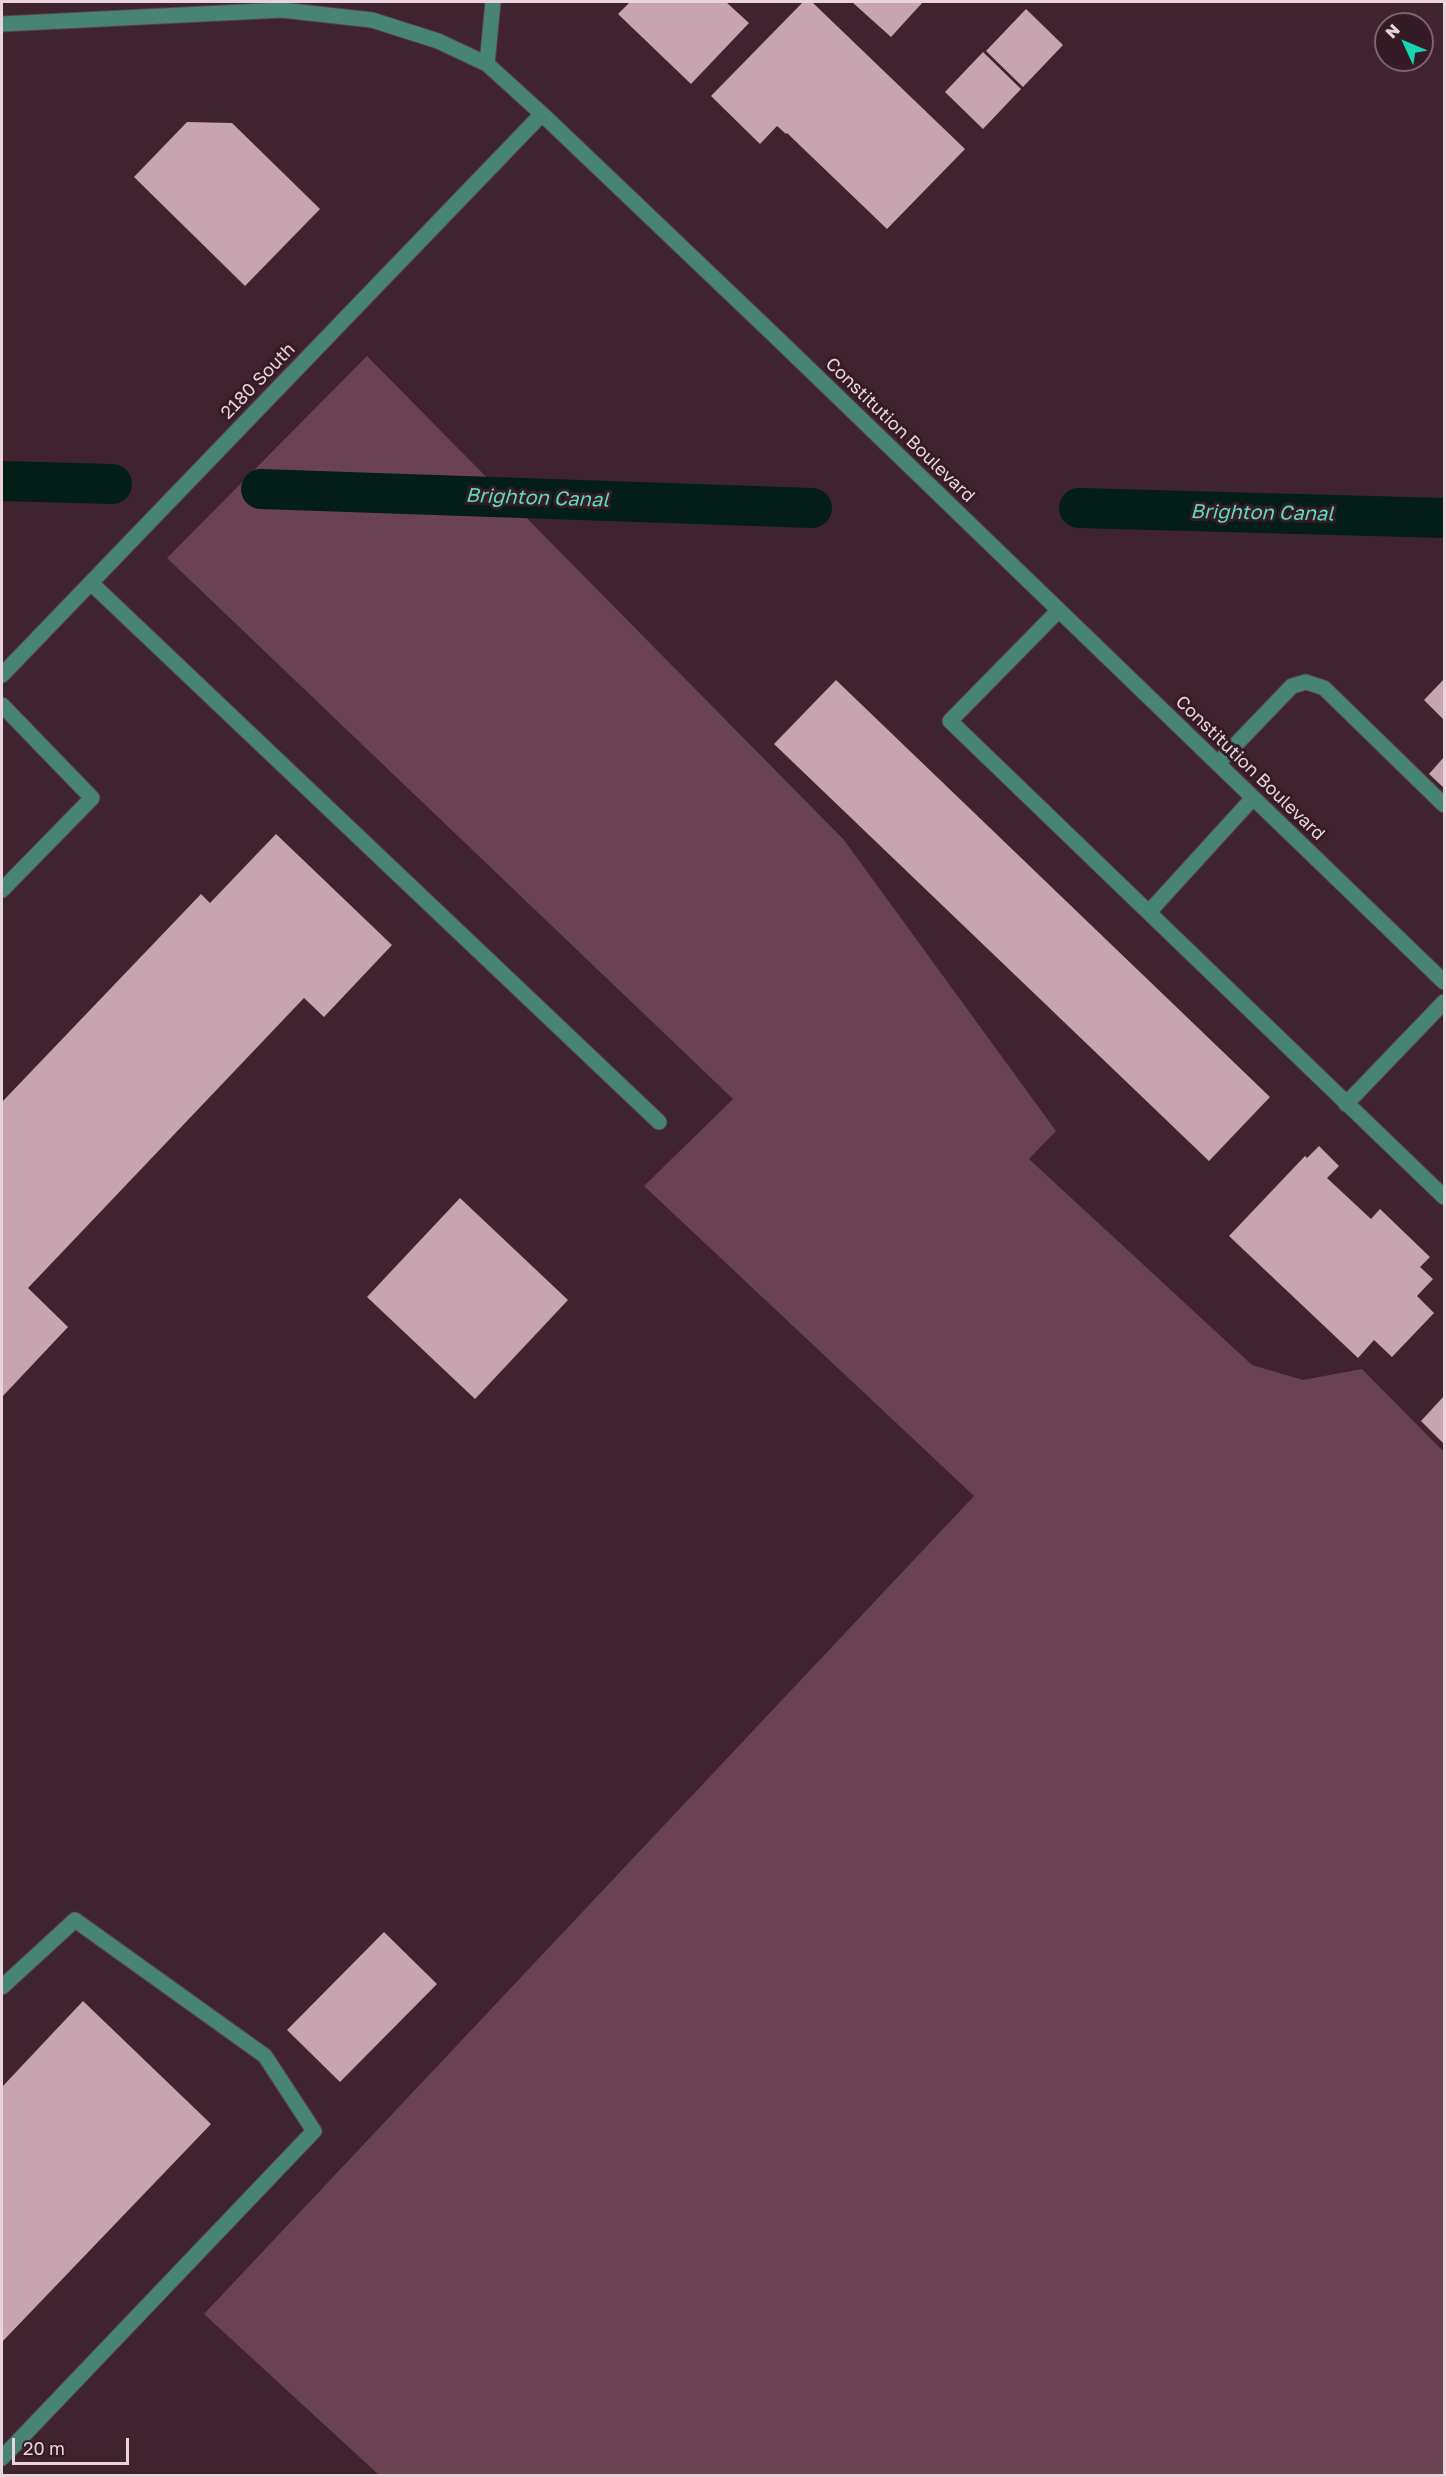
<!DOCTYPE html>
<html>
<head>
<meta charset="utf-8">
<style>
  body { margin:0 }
  #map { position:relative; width:1446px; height:2477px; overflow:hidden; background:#3f242f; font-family:"Golos Text",sans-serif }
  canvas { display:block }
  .frame { position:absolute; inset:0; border:3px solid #e7d5db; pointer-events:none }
  .north { position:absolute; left:1374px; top:12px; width:60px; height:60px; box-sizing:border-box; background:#351b25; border:2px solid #7c656e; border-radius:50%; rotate:314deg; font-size:16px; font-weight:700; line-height:24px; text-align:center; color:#e7d5db }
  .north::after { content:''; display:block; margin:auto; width:21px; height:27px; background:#18d5b2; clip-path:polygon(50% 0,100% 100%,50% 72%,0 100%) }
  .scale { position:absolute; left:12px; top:2438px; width:117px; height:27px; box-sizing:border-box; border:3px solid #e7d5db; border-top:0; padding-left:8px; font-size:18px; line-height:21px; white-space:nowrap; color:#e7d5db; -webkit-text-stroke:4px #351b25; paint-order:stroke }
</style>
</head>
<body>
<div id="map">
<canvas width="1446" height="2477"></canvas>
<div class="frame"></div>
<div class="north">N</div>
<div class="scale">20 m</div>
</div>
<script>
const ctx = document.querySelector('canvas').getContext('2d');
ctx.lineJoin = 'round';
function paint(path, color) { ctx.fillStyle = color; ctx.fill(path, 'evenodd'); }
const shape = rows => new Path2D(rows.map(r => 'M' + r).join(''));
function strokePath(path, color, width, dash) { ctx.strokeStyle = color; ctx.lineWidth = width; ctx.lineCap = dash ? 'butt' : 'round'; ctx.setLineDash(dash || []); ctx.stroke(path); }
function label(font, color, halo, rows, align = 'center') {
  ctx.font = font + ' "Golos Text",sans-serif'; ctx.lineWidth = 6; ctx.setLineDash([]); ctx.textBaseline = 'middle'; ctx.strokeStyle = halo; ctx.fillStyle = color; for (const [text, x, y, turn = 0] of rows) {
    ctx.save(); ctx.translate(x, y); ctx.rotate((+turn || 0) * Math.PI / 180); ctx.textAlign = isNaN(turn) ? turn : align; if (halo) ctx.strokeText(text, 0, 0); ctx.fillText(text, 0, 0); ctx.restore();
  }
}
paint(shape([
  [367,356,844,840,1056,1131,1029,1159,1252,1365,1303,1380,1362,1369,1444,1452,1444,2475,379,2475,204,2314,974,1496,644,1186,733,1099,167,558]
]), '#6a4252');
strokePath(shape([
  [2,481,112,484],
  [261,489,812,508],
  [1079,508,1444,518]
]), '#021e17', 40);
paint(shape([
  [630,2,726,2,749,23,691,84,618,14],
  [803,2,812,2,965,149,887,229,787,133,786,134,777,126,760,144,711,96],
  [852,2,923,2,891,37],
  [1026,9,1063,45,1023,87,986,51],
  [983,52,1021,89,983,129,945,92],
  [187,122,232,123,320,209,245,286,134,177],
  [1444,679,1444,720,1424,700],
  [836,680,1270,1097,1209,1161,774,744],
  [1444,757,1444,788,1429,774],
  [276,834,392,945,324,1017,304,998,28,1288,68,1327,2,1397,2,1102,201,894,210,903],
  [1319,1146,1339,1166,1327,1178,1371,1219,1380,1209,1430,1257,1420,1267,1433,1279,1417,1296,1434,1313,1392,1357,1374,1340,1358,1358,1229,1236,1305,1156,1307,1158],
  [460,1198,568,1300,475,1399,367,1297],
  [1444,1396,1444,1444,1421,1421],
  [384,1932,437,1984,340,2082,287,2030],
  [83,2001,211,2124,2,2342,2,2087]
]), '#c6a4b0');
const minor = shape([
  [2,24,282,10,372,20,438,41,487,64,542,114,777,338,1444,982],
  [487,64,493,2],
  [91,583,659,1122],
  [1059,610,950,721,1444,1197],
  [2,675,542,114],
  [2,705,92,798,2,890],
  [1218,763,1292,686,1306,682,1324,688,1444,805],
  [1149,912,1253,798],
  [1346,1104,1444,1002],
  [2,1987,75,1920,265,2056,314,2131,2,2458]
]);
strokePath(minor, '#5a404b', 17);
strokePath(minor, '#478474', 15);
label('18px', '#e7d5db', '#351b25', [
  ["2180 South",258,381,-46],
  ["Constitution Boulevard",900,430,44],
  ["Constitution Boulevard",1250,768,44]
]);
label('italic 20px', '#5adcbe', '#351b25', [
  ["Brighton Canal",537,498,2],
  ["Brighton Canal",1262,513,1]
]);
</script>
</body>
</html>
